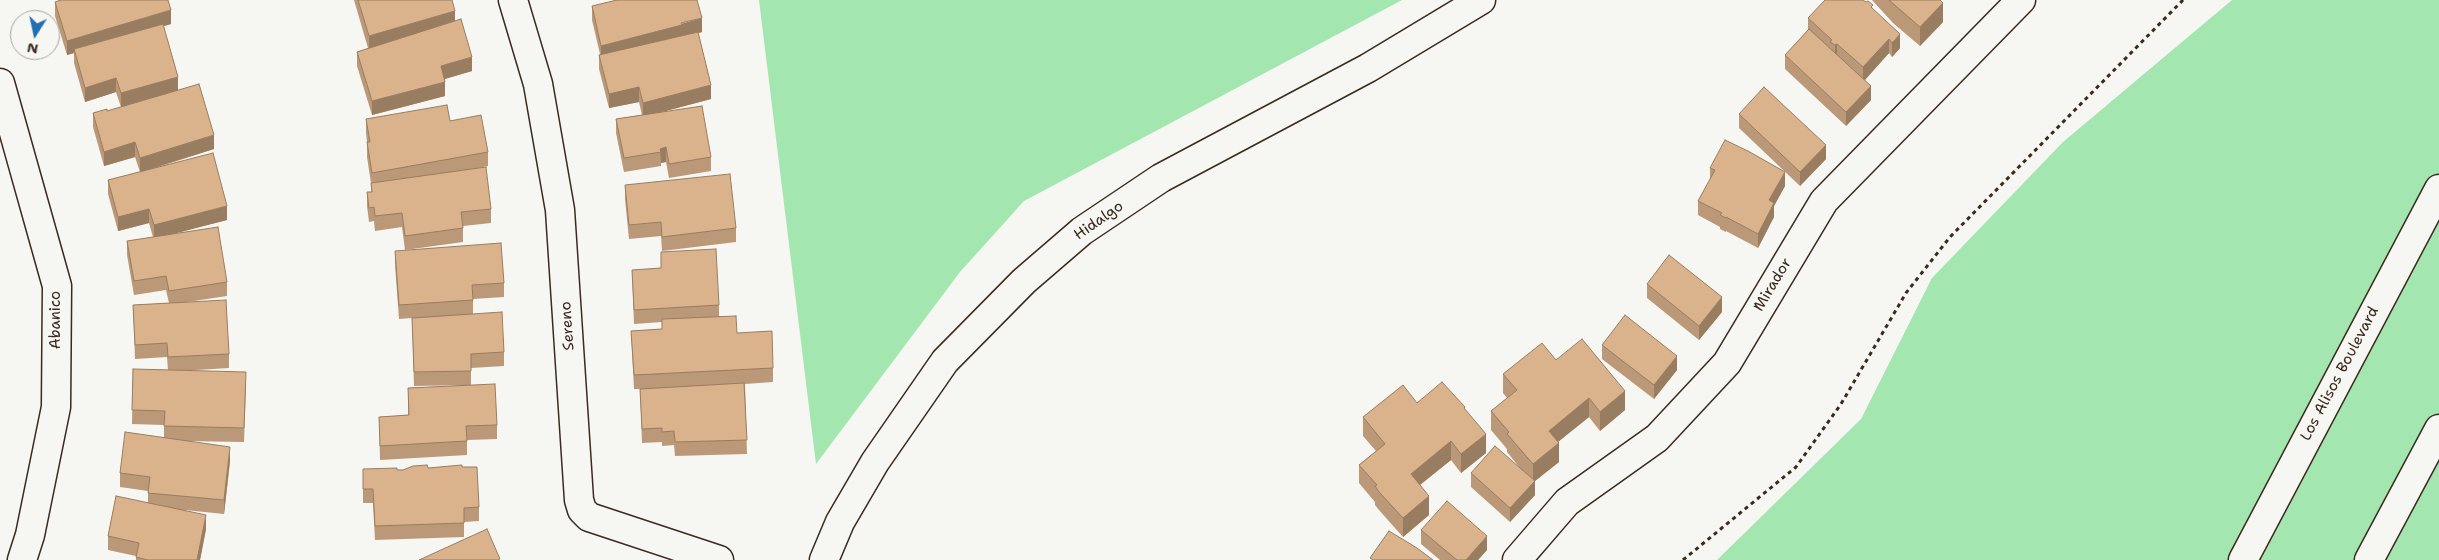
<!DOCTYPE html>
<html>
<head>
<meta charset="utf-8">
<style>
  body { margin:0 }
  #map { position:relative; width:2439px; height:560px; overflow:hidden; background:#f6f6f2; font-family:"Shantell Sans",sans-serif }
  canvas { display:block }
  .north { position:absolute; left:10px; top:10px; width:50px; height:50px; box-sizing:border-box; background:#f6f6f2; border:1px solid #aba49d; border-radius:50%; rotate:190deg; font-size:14px; font-weight:700; line-height:20px; text-align:center; color:#3b2a1e }
  .north::after { content:''; display:block; margin:auto; width:18px; height:22px; background:#1f6fb2; clip-path:polygon(50% 0,100% 100%,50% 72%,0 100%) }
</style>
</head>
<body>
<div id="map">
<canvas width="2439" height="560"></canvas>
<div class="north">N</div>
</div>
<script>
const ctx = document.querySelector('canvas').getContext('2d');
ctx.lineJoin = 'round';
function paint(path, color) { ctx.fillStyle = color; ctx.fill(path, 'evenodd'); }
const shape = rows => new Path2D(rows.map(r => 'M' + r).join(''));
function strokePath(path, color, width, dash) { ctx.strokeStyle = color; ctx.lineWidth = width; ctx.lineCap = dash ? 'butt' : 'round'; ctx.setLineDash(dash || []); ctx.stroke(path); }
function label(font, color, halo, rows, align = 'center') {
  ctx.font = font + ' "Shantell Sans",sans-serif'; ctx.lineWidth = 4; ctx.setLineDash([]); ctx.textBaseline = 'middle'; ctx.strokeStyle = halo; ctx.fillStyle = color; for (const [text, x, y, turn = 0] of rows) {
    ctx.save(); ctx.translate(x, y); ctx.rotate((+turn || 0) * Math.PI / 180); ctx.textAlign = isNaN(turn) ? turn : align; if (halo) ctx.strokeText(text, 0, 0); ctx.fillText(text, 0, 0); ctx.restore();
  }
}
paint(shape([
  [759,0,1402,0,1024,201,960,272,816,464],
  [2232,0,2439,0,2439,560,1717,560,1861,419,1932,278,2063,142]
]), '#a4e6af');
const street = shape([
  [513,0,538,84,560,210,579,500,582,510,589,517,719,560],
  [0,83,57,286,56,407,30,535,22,560],
  [1517,560,1567,502,1657,438,1727,363,1824,201,2021,0]
]);
const secondary = shape([
  [824,560,840,522,875,462,945,361,1024,281,1082,231,1161,178,1368,68,1481,0],
  [2243,560,2439,189],
  [2369,560,2439,429]
]);
strokePath(street, '#3b2a1e', 31);
strokePath(secondary, '#3b2a1e', 31);
strokePath(shape([
  [1683,560,1796,467,1841,404,1906,293,1950,237,2183,0]
]), '#3b2a1e', 3, [4, 4]);
strokePath(street, '#f6f6f2', 28);
strokePath(secondary, '#f6f6f2', 28);
paint(shape([
  [354,0,452,0,455,21,472,71,445,79,445,96,372,115,357,66,357,52,368,48],
  [1872,0,1940,0,1943,22,1920,46,1893,23],
  [55,2,171,24,163,26,178,90,214,149,152,169,227,220,175,233,227,282,227,296,187,302,229,354,229,368,179,371,246,387,244,442,185,441,230,461,224,514,185,510,206,529,200,560,136,560,136,556,108,550,108,536,148,503,148,491,120,487,120,473,164,438,164,425,132,424,133,369,168,370,167,357,135,359,133,305,169,303,166,290,134,295,127,255,127,241,153,237,149,223,118,231,108,194,108,180,140,172,135,157,104,166,93,127,93,113,107,111,121,107,116,92,85,102,74,63,74,53,67,55,55,16],
  [592,6,702,32,698,33,711,99,662,112,711,157,711,171,669,178,666,162,661,163,661,166,624,172,616,133,616,119,642,115,639,102,609,108,599,69,599,55,600,54,592,20],
  [1873,9,1900,48,1892,57,1889,53,1865,80,1871,100,1846,126,1785,69,1785,55,1808,30,1808,18],
  [1739,114,1826,159,1800,186,1739,128],
  [366,119,450,121,488,152,488,166,473,169,491,209,491,223,463,226,463,242,405,250,402,227,375,231,374,221,369,222,367,206,367,192,371,192,371,183,367,157,367,142,366,133],
  [1710,168,1785,186,1774,206,1774,217,1758,248,1726,231,1726,232,1720,229,1720,227,1698,215,1698,201,1710,179],
  [625,185,736,228,736,242,662,251,661,236,629,239,625,199],
  [395,251,504,283,504,297,473,299,473,314,504,352,504,366,471,368,471,385,497,425,497,439,467,440,467,455,380,460,379,417,408,415,408,388,470,385,414,386,412,318,399,319,395,265],
  [661,252,719,305,719,316,773,368,773,382,745,384,747,454,675,456,674,445,662,446,662,442,642,443,640,389,648,389,634,389,631,331,662,329,662,322,634,324,632,270,661,268],
  [1647,284,1722,312,1699,340,1647,298],
  [1602,345,1677,370,1654,399,1602,359],
  [1556,360,1625,410,1600,431,1589,417,1558,442,1559,462,1535,481,1535,495,1510,522,1471,487,1471,473,1520,468,1507,452,1507,449,1491,430,1491,411,1507,398,1503,393,1503,374],
  [1417,403,1465,410,1486,453,1461,473,1451,460,1420,485,1429,515,1403,537,1379,510,1375,505,1375,502,1359,483,1359,465,1376,451,1363,436,1363,417],
  [462,467,479,507,479,521,464,522,464,537,375,540,373,503,363,503,363,469,397,470],
  [1421,530,1487,550,1478,560,1440,560,1421,544]
]), '#bb9978');
paint(shape([
  [1943,3,1943,22,1920,46,1920,27],
  [171,10,171,24,75,53,74,49,74,53,67,55,67,41],
  [455,11,455,25,369,50,369,36],
  [702,18,702,32,601,60,601,46],
  [1900,34,1900,48,1892,57,1892,43],
  [1889,39,1889,53,1863,82,1863,67],
  [1837,44,1837,58,1835,59,1835,45],
  [472,57,472,71,441,80,441,66],
  [178,77,178,91,121,107,121,93],
  [116,78,116,92,85,102,85,88],
  [445,82,445,96,372,115,372,101],
  [711,85,711,99,643,117,643,103],
  [1871,86,1871,100,1846,126,1846,112],
  [639,87,639,102,609,108,609,94],
  [214,135,214,149,140,172,140,158],
  [135,142,135,157,104,166,104,152],
  [1826,145,1826,159,1800,186,1800,172],
  [666,147,666,162,661,163,660,149],
  [1785,172,1785,186,1774,206,1774,217,1758,248,1758,234,1769,200],
  [227,206,227,220,154,239,154,225],
  [149,209,149,223,118,231,118,217],
  [1722,297,1722,312,1699,340,1699,326],
  [1677,356,1677,370,1654,399,1654,385],
  [1625,391,1625,410,1600,431,1600,412],
  [1589,398,1589,417,1549,449,1549,431],
  [1486,434,1486,453,1461,473,1461,454],
  [1451,441,1451,460,1411,492,1411,474],
  [1559,443,1559,462,1535,481,1535,495,1510,522,1510,508,1533,482,1533,464],
  [230,447,230,461,224,514,224,500],
  [1429,496,1429,515,1403,537,1403,518],
  [206,515,206,529,200,560,197,560],
  [1487,536,1487,550,1478,560,1466,560]
]), '#997d61');
const building = shape([
  [61,0,168,0,171,10,67,41,55,2,61,0],
  [358,0,452,0,455,11,369,36,358,0],
  [617,0,697,0,702,18,681,23,682,25,601,46,592,6,617,0],
  [1825,0,1863,0,1866,2,1868,1,1873,5,1871,7,1900,34,1892,43,1889,39,1863,67,1837,44,1835,45,1830,42,1832,40,1808,18,1825,0],
  [1889,0,1940,0,1943,3,1920,27,1889,0],
  [461,19,472,57,441,66,445,82,372,101,357,52,461,19],
  [163,24,178,77,121,93,116,78,85,88,74,49,163,24],
  [1809,29,1871,86,1846,112,1785,55,1809,29],
  [698,32,711,85,643,103,639,87,609,94,599,55,698,32],
  [199,84,214,135,140,158,135,142,104,152,93,113,107,109,107,111,199,84],
  [1764,87,1826,145,1800,172,1739,114,1764,87],
  [447,105,450,121,481,115,488,152,372,173,367,142,370,142,366,119,447,105],
  [702,106,711,157,669,164,666,147,660,149,661,152,624,158,616,119,702,106],
  [1725,140,1748,151,1785,172,1769,200,1774,203,1758,234,1726,217,1726,218,1720,215,1722,213,1698,201,1715,170,1710,168,1725,140],
  [213,153,227,206,154,225,149,209,118,217,108,180,213,153],
  [486,167,491,209,461,212,463,228,405,236,402,213,375,216,374,207,369,208,367,192,372,192,371,183,486,167],
  [730,174,736,228,662,237,661,222,629,225,625,185,730,174],
  [218,227,227,282,169,291,166,276,134,281,127,241,218,227],
  [501,243,504,283,472,285,473,300,399,305,395,251,501,243],
  [716,249,719,305,634,310,632,270,661,268,661,252,716,249],
  [1669,255,1722,297,1699,326,1647,284,1669,255],
  [226,300,229,354,168,357,167,343,135,345,133,305,226,300],
  [502,312,504,352,471,354,471,371,414,372,412,318,502,312],
  [1625,315,1677,356,1654,385,1602,345,1625,315],
  [736,316,737,333,772,331,773,368,634,375,631,331,662,329,662,319,736,316],
  [1582,339,1625,391,1600,412,1589,398,1549,431,1559,443,1533,464,1507,434,1509,432,1491,411,1517,390,1503,374,1542,343,1556,360,1582,339],
  [133,369,246,372,244,428,164,426,165,411,132,410,133,369],
  [1442,382,1465,407,1464,408,1486,434,1461,454,1451,441,1411,474,1429,496,1403,518,1379,492,1375,486,1377,485,1359,465,1385,444,1363,417,1403,385,1417,403,1442,382],
  [744,383,747,440,675,442,674,431,662,432,662,428,642,429,640,389,744,383],
  [495,384,497,425,466,426,467,441,380,446,379,417,409,415,408,388,495,384],
  [125,432,230,447,224,500,148,493,150,477,120,473,125,432],
  [1495,446,1535,481,1510,508,1471,473,1495,446],
  [427,465,428,468,462,465,462,467,477,467,479,507,464,508,464,523,375,526,373,489,363,489,363,469,397,468,397,470,403,470,413,466,427,465],
  [116,496,206,515,197,560,148,560,136,557,139,543,108,536,116,496],
  [1447,501,1487,536,1466,560,1457,560,1421,530,1447,501],
  [487,529,500,559,498,560,419,560,487,529],
  [1389,531,1417,548,1433,560,1373,560,1370,558,1389,531]
]);
paint(building, '#dab28b');
strokePath(building, '#997d61', 1);
label('15px', '#3b2a1e', '#f6f6f2', [
  ["Hidalgo",1099,221,-35],
  ["Mirador",1773,285,-59],
  ["Abanico",56,320,-90],
  ["Sereno",568,326,-94],
  ["Los Alisos Boulevard",2340,374,-62]
]);
</script>
</body>
</html>
